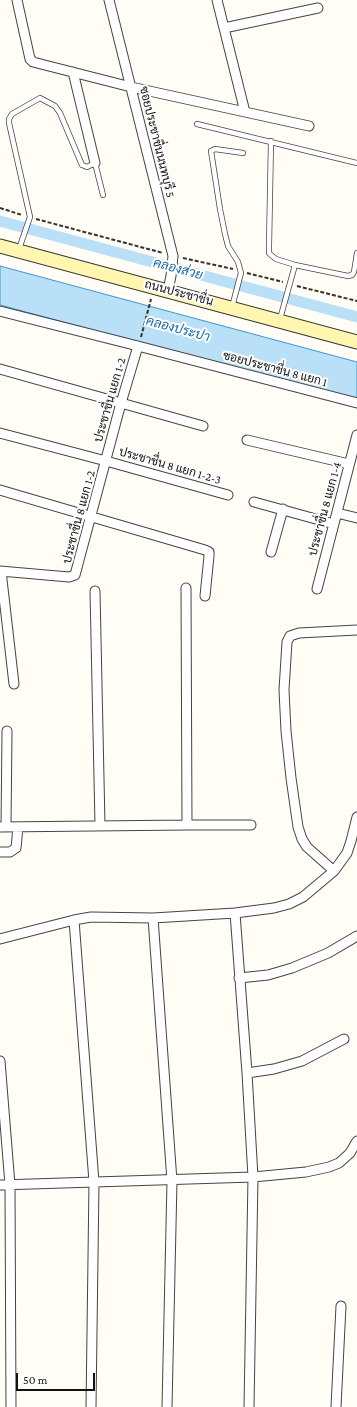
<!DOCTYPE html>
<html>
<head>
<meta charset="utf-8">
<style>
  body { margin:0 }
  #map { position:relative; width:357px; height:1407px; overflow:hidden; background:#fffdf5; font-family:"Crimson Pro",serif }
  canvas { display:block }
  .scale { position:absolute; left:16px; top:1373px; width:79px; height:18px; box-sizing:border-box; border:2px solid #111; border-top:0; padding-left:5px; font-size:12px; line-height:14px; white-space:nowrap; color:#111; -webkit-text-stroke:3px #fff; paint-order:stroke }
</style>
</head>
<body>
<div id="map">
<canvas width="357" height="1407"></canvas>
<div class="scale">50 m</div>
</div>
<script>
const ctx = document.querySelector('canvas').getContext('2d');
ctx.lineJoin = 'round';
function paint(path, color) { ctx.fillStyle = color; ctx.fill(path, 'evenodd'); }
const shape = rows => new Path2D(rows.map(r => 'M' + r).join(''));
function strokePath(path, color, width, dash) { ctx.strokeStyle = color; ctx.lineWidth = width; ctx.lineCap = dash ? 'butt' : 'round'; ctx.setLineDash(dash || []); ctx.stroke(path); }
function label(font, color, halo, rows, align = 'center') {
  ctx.font = font + ' "Crimson Pro",Sarabun,serif'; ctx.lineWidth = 4; ctx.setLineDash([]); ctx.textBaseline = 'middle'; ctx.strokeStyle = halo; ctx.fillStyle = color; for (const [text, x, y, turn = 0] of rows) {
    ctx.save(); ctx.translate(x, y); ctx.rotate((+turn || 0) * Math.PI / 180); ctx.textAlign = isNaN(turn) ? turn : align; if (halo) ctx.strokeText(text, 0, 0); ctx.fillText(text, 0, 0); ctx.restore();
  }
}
const water = shape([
  [0,266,357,362,357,401,0,305,0,266]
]);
paint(water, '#b9e0f7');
strokePath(water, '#3f96cf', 1);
strokePath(shape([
  [0,221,357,317]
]), '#b9e0f7', 11);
const service = shape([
  [197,124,357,163],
  [271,141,269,246,269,253,271,255,276,259,295,265,348,276,352,275,354,272,357,253],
  [19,249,30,217,9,123,9,119,12,114,40,98,55,106,60,113,82,165,87,167,95,163,103,195],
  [232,307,241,273,238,262,228,246,225,234,220,209,211,151,215,149,243,153],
  [280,319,295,265]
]);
const minor = shape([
  [17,0,30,59,33,62,131,87,309,126],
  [109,0,173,256,171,276,168,290],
  [217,0,245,112],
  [224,28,318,8],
  [73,72,95,163],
  [0,311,130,344,357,403],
  [0,369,203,426],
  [0,433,106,461,228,495],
  [247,440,349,464],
  [0,490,205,550,209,552,209,556,205,596],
  [254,502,334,524],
  [337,513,357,518],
  [271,552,283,509],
  [0,571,69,577,75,575,121,403,138,346],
  [1,571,14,684],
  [186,588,187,825],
  [317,589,357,435],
  [95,591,100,825],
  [0,827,187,825,251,825],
  [6,827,7,731],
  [0,852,10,852,16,848,18,827],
  [334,871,307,847,302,839,298,827,291,778,286,731,284,690,287,642,290,636,299,633,357,630],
  [235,913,247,1073,253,1177,249,1407],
  [153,918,172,1181,167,1407],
  [74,920,94,1182,91,1407],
  [0,939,74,920,91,917,153,918,235,913,274,908,289,904,303,897,334,871,347,853,351,841,357,817],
  [239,978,268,975,292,968,328,953,357,936],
  [0,1061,10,1185,11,1407],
  [247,1073,274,1069,302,1061,344,1039],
  [0,1185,253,1177,306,1172,329,1167,339,1163,350,1153,357,1141],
  [336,1407,341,1306]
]);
const secondary = shape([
  [0,246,357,342]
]);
strokePath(service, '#444', 6);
strokePath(minor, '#444', 11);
strokePath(secondary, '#333', 15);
strokePath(shape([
  [0,208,22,215],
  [36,219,163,253],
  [183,258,233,269],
  [247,273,283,282],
  [297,286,357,301],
  [141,337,151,299]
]), '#333', 2, [4, 2]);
strokePath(service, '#fff', 4.5);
strokePath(minor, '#fff', 9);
strokePath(secondary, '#fff6b0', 13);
label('12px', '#111', '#fff', [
  ["ซอยประชาชื่นนนทบุรี 5",157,142,76],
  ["ถนนประชาชื่น",179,293,15],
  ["ซอยประชาชื่น 8 แยก 1",275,369,15],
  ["ประชาชื่น แยก 1-2",110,400,-74],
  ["ประชาชื่น 8 แยก 1-2-3",170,466,16],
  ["ประชาชื่น 8 แยก 1-4",325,509,-75],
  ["ประชาชื่น 8 แยก 1-2",79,517,-75]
]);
label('italic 13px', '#1768a6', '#fff', [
  ["คลองส่วย",178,269,15],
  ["คลองประปา",178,329,15]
]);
</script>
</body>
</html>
